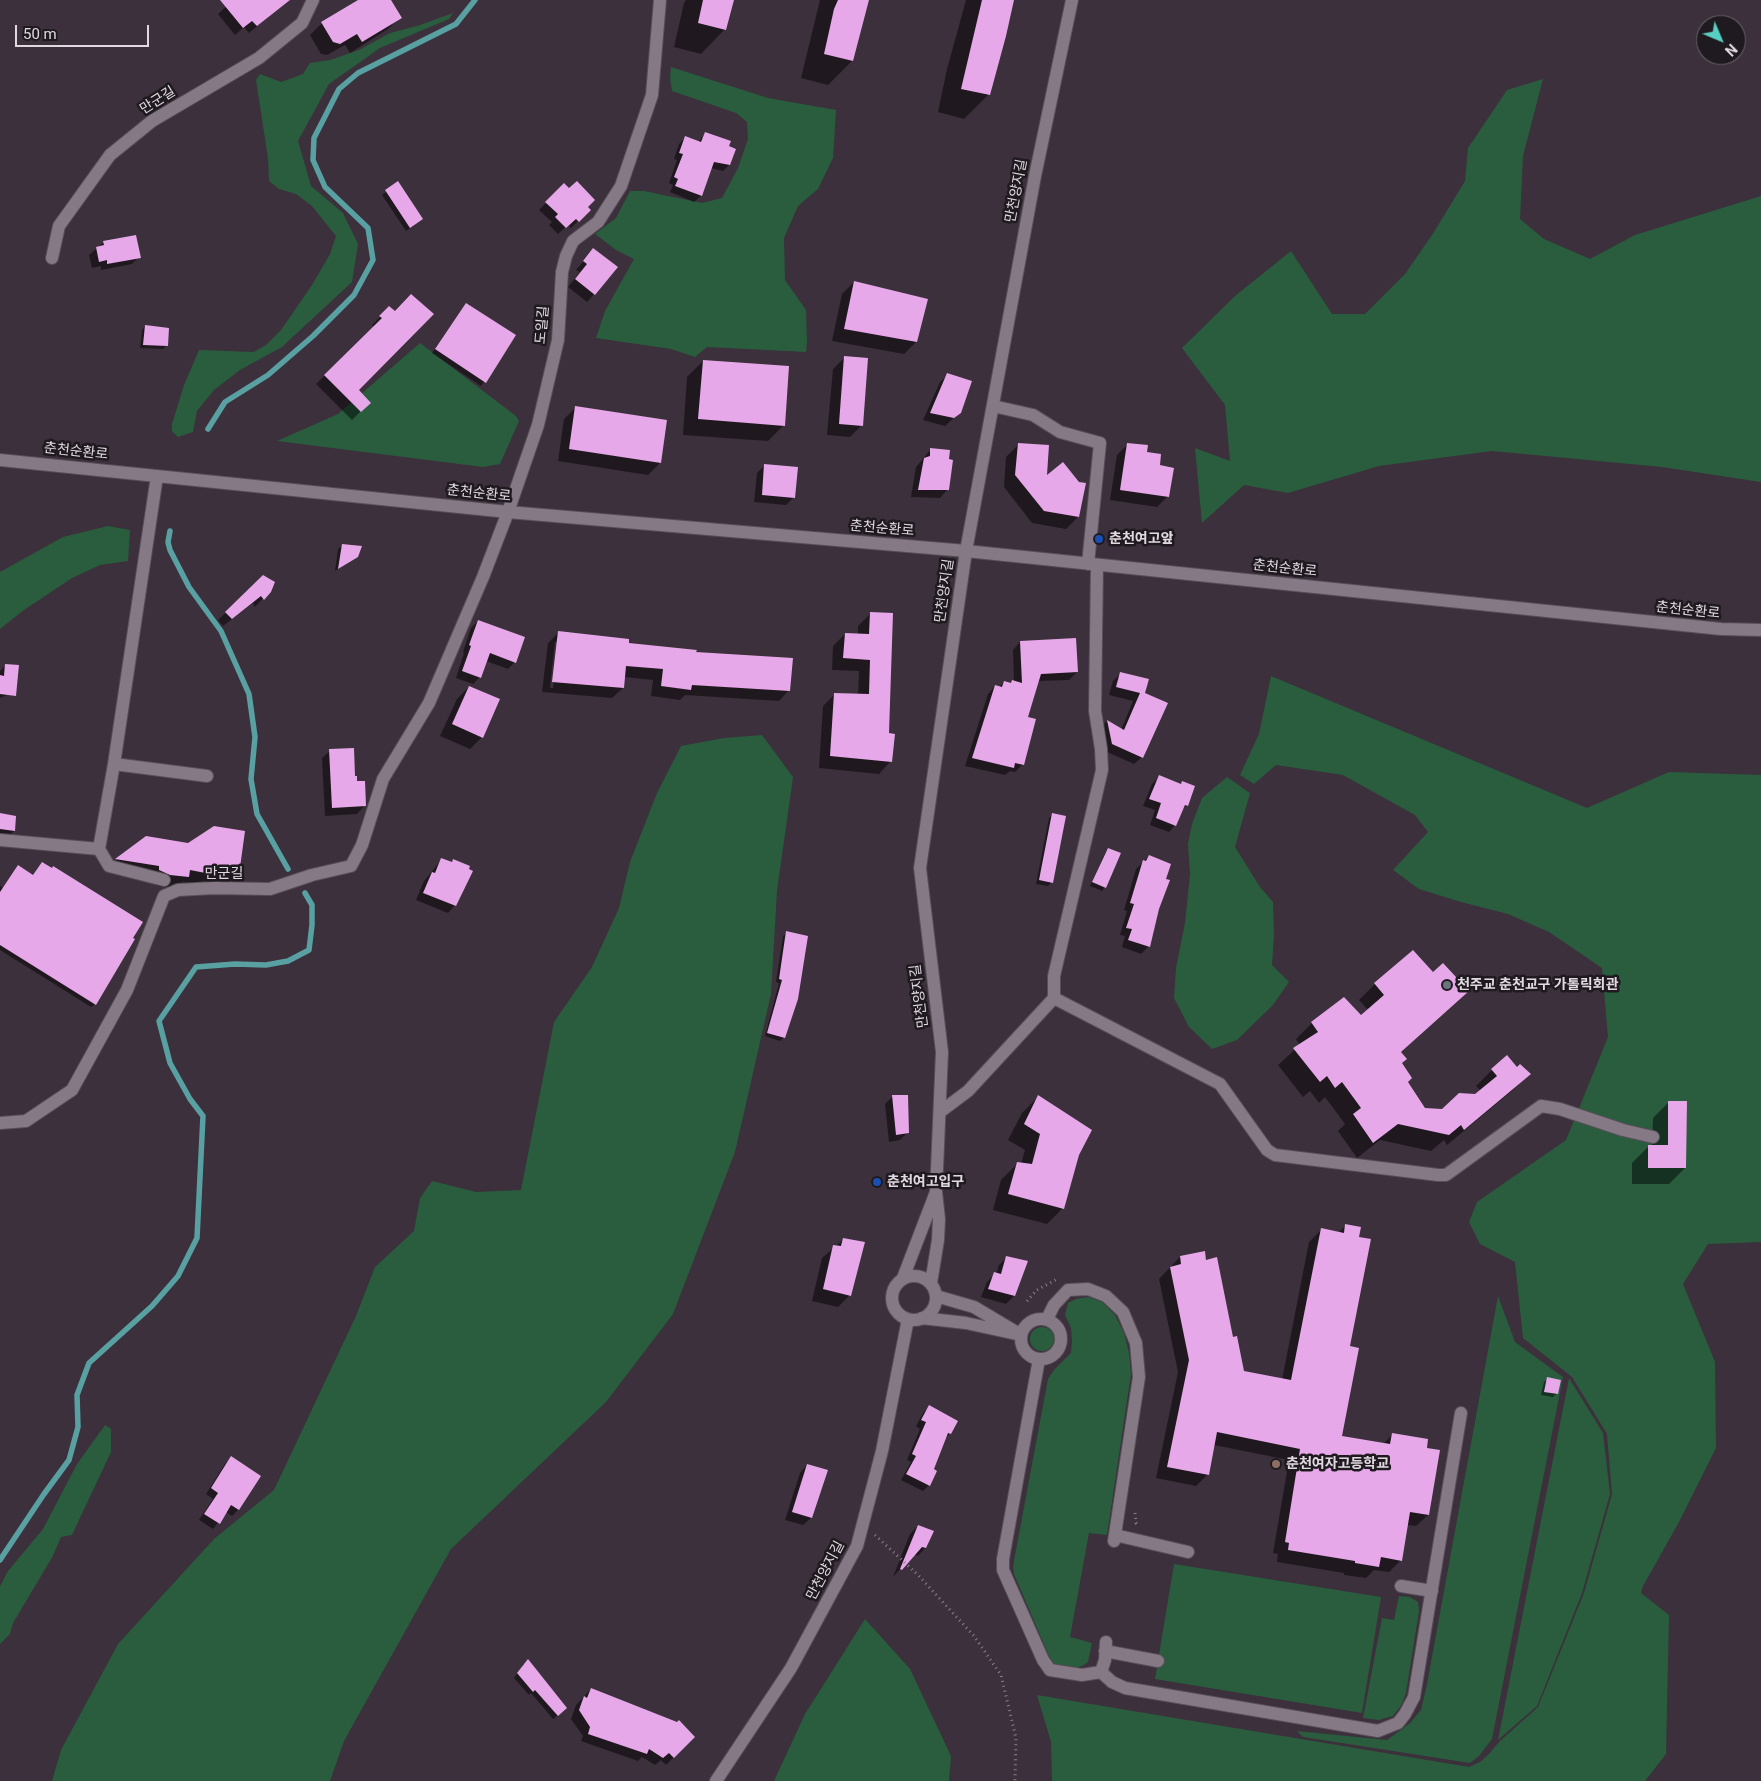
<!DOCTYPE html>
<html>
<head>
<meta charset="utf-8">
<style>
  body { margin:0 }
  #map { position:relative; width:1761px; height:1781px; overflow:hidden; background:#3b303b; font-family:Roboto,sans-serif }
  canvas { display:block }
  .north { position:absolute; left:1696px; top:15px; width:50px; height:50px; box-sizing:border-box; background:#1f1a1f; border:1px solid #6c666c; border-radius:50%; rotate:135deg; font-size:14px; font-weight:700; line-height:20px; text-align:center; color:#e0d9e0 }
  .north::after { content:''; display:block; margin:auto; width:18px; height:22px; background:#57cec1; clip-path:polygon(50% 0,100% 100%,50% 72%,0 100%) }
  .scale { position:absolute; left:15px; top:25px; width:134px; height:22px; box-sizing:border-box; border:2px solid #e0d9e0; border-top:0; padding-left:6px; font-size:15px; line-height:18px; white-space:nowrap; color:#e0d9e0; -webkit-text-stroke:4px #1f1a1f; paint-order:stroke }
</style>
</head>
<body>
<div id="map">
<canvas width="1761" height="1781"></canvas>
<div class="north">N</div>
<div class="scale">50 m</div>
</div>
<script>
const ctx = document.querySelector('canvas').getContext('2d');
ctx.lineJoin = 'round';
function paint(path, color) { ctx.fillStyle = color; ctx.fill(path, 'evenodd'); }
const shape = rows => new Path2D(rows.map(r => 'M' + r).join(''));
function strokePath(path, color, width, dash) { ctx.strokeStyle = color; ctx.lineWidth = width; ctx.lineCap = dash ? 'butt' : 'round'; ctx.setLineDash(dash || []); ctx.stroke(path); }
function label(font, color, halo, rows, align = 'center') {
  ctx.font = font + ' Roboto,"Noto Sans KR",sans-serif'; ctx.lineWidth = 5; ctx.setLineDash([]); ctx.textBaseline = 'middle'; ctx.strokeStyle = halo; ctx.fillStyle = color; for (const [text, x, y, turn = 0] of rows) {
    ctx.save(); ctx.translate(x, y); ctx.rotate((+turn || 0) * Math.PI / 180); ctx.textAlign = isNaN(turn) ? turn : align; if (halo) ctx.strokeText(text, 0, 0); ctx.fillText(text, 0, 0); ctx.restore();
  }
}
paint(shape([
  [453,13,449,19,380,48,329,84,298,141,311,186,343,213,358,244,352,282,282,347,240,370,214,390,197,411,193,432,178,437,172,431,172,424,184,385,199,350,254,352,266,345,281,330,312,285,330,254,336,236,312,206,296,194,279,189,269,181,268,158,256,80,260,74,281,82,303,74,310,63,330,60,359,50,390,33,420,25],
  [671,67,768,98,836,110,833,158,818,189,798,206,784,238,785,280,806,310,807,342,806,352,707,347,695,357,671,349,596,338,605,311,634,259,616,250,595,234,616,218,630,191,644,191,702,203,722,198,738,168,748,139,747,122,736,113,672,91,670,78],
  [1543,79,1523,156,1520,219,1544,239,1590,259,1635,235,1761,196,1761,482,1662,467,1492,451,1379,466,1288,493,1244,485,1202,523,1195,448,1230,461,1225,405,1182,348,1235,296,1291,251,1332,314,1365,314,1405,274,1434,232,1465,181,1468,148,1507,90],
  [420,343,516,416,519,421,500,464,483,467,277,441,338,414],
  [108,526,130,530,128,561,100,565,72,578,24,610,0,629,0,572,63,537],
  [1271,676,1587,808,1669,772,1761,775,1761,1242,1708,1244,1683,1284,1715,1362,1716,1448,1679,1522,1643,1586,1641,1593,1669,1615,1666,1754,1645,1781,1052,1781,1051,1742,1037,1695,1469,1767,1480,1762,1489,1754,1499,1742,1538,1707,1584,1593,1612,1494,1607,1434,1572,1377,1523,1338,1515,1262,1480,1244,1469,1222,1477,1202,1566,1140,1608,1037,1602,968,1549,932,1508,914,1461,902,1419,889,1393,870,1428,832,1415,815,1343,775,1276,765,1254,784,1240,775,1259,734],
  [762,735,793,777,777,891,771,994,735,1152,673,1314,606,1402,451,1549,344,1741,330,1781,52,1781,61,1750,118,1644,214,1539,274,1490,356,1316,375,1267,414,1231,420,1198,432,1181,476,1192,521,1190,554,1022,592,967,619,908,630,862,657,793,681,746,724,738],
  [1227,777,1250,793,1235,847,1260,887,1273,902,1274,935,1272,965,1289,982,1273,1005,1237,1040,1212,1049,1189,1027,1174,998,1176,968,1185,923,1190,874,1188,844,1192,824,1202,798],
  [1498,1296,1515,1342,1563,1377,1492,1739,1479,1756,1470,1763,1303,1737,1297,1731,1387,1740,1410,1723,1421,1710,1427,1684],
  [1088,1297,1102,1302,1115,1315,1124,1333,1129,1353,1131,1374,1107,1535,1089,1533,1070,1637,1092,1643,1088,1662,1084,1665,1076,1668,1054,1664,1049,1656,1014,1574,1013,1566,1048,1379,1054,1370,1071,1353,1072,1341,1071,1328,1065,1315,1068,1303,1076,1299],
  '1030 1339a12 12 0 1 1 24 0a12 12 0 1 1-24 0Z',
  [1569,1378,1603,1433,1610,1494,1582,1593,1537,1706,1498,1740],
  [105,1425,111,1429,111,1452,72,1535,61,1537,53,1556,13,1623,10,1634,0,1644,0,1586,8,1571,43,1529,77,1464],
  [1174,1564,1381,1597,1362,1713,1155,1679],
  [1399,1596,1410,1597,1418,1602,1419,1611,1406,1693,1402,1704,1393,1716,1379,1720,1363,1718,1382,1618,1394,1620],
  [865,1619,910,1669,951,1756,949,1781,774,1781,805,1714]
]), '#295d3e');
paint(shape([
  [233,0,278,0,282,5,249,33,244,27,235,35,218,14],
  [360,0,389,0,400,17,388,29,350,53,345,45,327,55,321,54,310,35,322,23],
  [686,0,733,0,725,29,701,54,674,47,684,3],
  [820,0,869,0,852,61,828,85,801,78],
  [966,0,1013,0,988,95,964,119,938,112,947,69],
  [706,133,728,147,729,165,723,171,711,168,701,196,694,202,670,192,673,185,669,183,677,160,674,159,679,144,685,138,698,142],
  [398,183,418,222,406,231,382,195],
  [564,185,589,210,571,228,568,225,558,234,549,225,552,222,539,210],
  [104,242,139,257,132,264,101,270,101,266,92,268,89,255],
  [593,250,594,294,587,302,568,287,580,272,576,270],
  [854,282,916,342,904,354,832,341,842,294],
  [466,304,514,335,481,386,432,353],
  [389,308,357,390,369,403,352,420,316,384,374,327,372,325],
  [145,326,167,345,163,349,140,348,142,330],
  [845,357,862,425,850,437,827,435,833,369],
  [703,361,784,425,768,441,683,435,687,377],
  [948,375,960,412,945,426,923,420,940,382],
  [576,407,666,421,660,463,648,475,558,461,564,419],
  [1128,444,1146,453,1158,466,1168,496,1157,507,1110,500,1117,455],
  [1018,445,1078,517,1066,529,1032,523,1004,487,1006,457],
  [931,449,947,490,940,498,911,497,916,467],
  [765,465,794,497,786,505,754,502,757,473],
  [342,546,357,556,335,571,338,549],
  [263,576,270,591,255,607,253,603,223,626,218,620],
  [870,614,890,762,879,774,819,768,823,706,835,694,858,695,859,671,832,670,833,646,845,634,858,635,858,626],
  [478,621,515,662,508,669,486,661,480,677,473,684,456,678,464,653,463,652,471,628],
  [558,633,695,653,789,690,779,701,685,695,680,700,651,696,653,680,624,677,623,688,612,698,542,692,548,643],
  [555,642,558,642,553,688,550,688],
  [1020,642,1077,672,1069,680,1038,681,1027,718,1022,765,1015,772,1010,771,1005,775,965,766,988,694,995,686,999,687,1004,682,1010,684,1014,682,1013,650],
  [6,665,9,694,0,698,0,671],
  [1120,674,1144,694,1142,757,1134,764,1105,751,1100,728,1107,721,1121,730,1133,701,1109,695,1113,681],
  [469,687,482,737,470,749,440,736,457,699],
  [330,751,354,778,364,806,357,814,325,816,322,758],
  [1159,777,1180,785,1182,783,1194,787,1186,806,1181,811,1175,825,1169,832,1150,825,1155,810,1143,806,1152,784],
  [0,814,14,831,6,839,0,838],
  [1053,815,1052,882,1048,886,1036,884,1049,818],
  [147,838,238,875,226,887,203,886,182,882,175,889,158,886,147,882,148,877,105,871,116,860],
  [1108,849,1105,887,1102,891,1090,886,1105,853],
  [1149,856,1158,908,1149,946,1141,954,1122,947,1125,936,1120,935,1127,911,1124,910,1136,869],
  [442,859,451,863,454,860,455,905,448,913,416,900,424,881],
  [42,864,95,1004,91,1007,0,950,0,886,3,888,15,871,33,876],
  [786,933,784,1037,780,1041,765,1036,779,983,776,982,783,936],
  [1433,974,1468,991,1400,1053,1401,1063,1406,1082,1424,1109,1442,1110,1476,1096,1481,1091,1476,1086,1492,1070,1517,1069,1529,1074,1513,1090,1447,1145,1444,1140,1431,1151,1380,1140,1357,1158,1338,1131,1345,1124,1325,1097,1319,1103,1310,1091,1303,1097,1278,1065,1300,1045,1296,1039,1312,1023,1344,998,1360,1016,1368,1010,1359,1000,1375,984],
  [893,1096,908,1132,900,1140,889,1142,885,1104],
  [1038,1097,1077,1154,1063,1208,1047,1224,993,1210,1001,1180,1017,1164,1021,1164,1025,1150,1008,1140,1022,1113],
  [1669,1102,1685,1168,1669,1184,1632,1184,1632,1163,1648,1147,1652,1147,1653,1118],
  [1346,1225,1348,1347,1341,1437,1383,1444,1392,1435,1426,1449,1428,1515,1416,1526,1407,1525,1401,1560,1389,1572,1374,1570,1366,1578,1344,1575,1344,1573,1277,1562,1278,1554,1273,1553,1289,1460,1214,1445,1208,1474,1196,1486,1156,1478,1178,1372,1159,1279,1180,1257,1204,1252,1243,1373,1282,1380,1309,1242,1321,1230,1338,1233],
  [844,1239,850,1295,838,1307,812,1301,822,1258],
  [1006,1258,1026,1262,1014,1296,1006,1304,981,1297,987,1282,995,1274,996,1274,999,1265],
  [1548,1379,1557,1393,1553,1397,1541,1395,1544,1382],
  [929,1407,950,1433,945,1439,932,1470,929,1485,923,1491,901,1480,911,1462,907,1460,920,1429,916,1426,923,1413],
  [231,1458,238,1510,232,1516,226,1512,213,1529,199,1520,213,1499,206,1494,225,1464],
  [807,1465,811,1518,803,1525,785,1520,800,1473],
  [918,1526,925,1548,918,1556,914,1554,893,1577,910,1534],
  [524,1664,562,1712,553,1719,531,1693,529,1695,514,1678],
  [591,1689,678,1723,694,1737,666,1765,661,1760,655,1765,642,1757,638,1761,581,1741,583,1736,571,1719,576,1705]
]), '#0007');
strokePath(shape([
  [208,429,225,402,268,375,313,336,354,295,373,260,368,228,325,187,313,160,314,138,339,89,358,73,456,24,475,0],
  [170,531,168,542,170,550,189,587,221,631,249,694,255,737,251,779,257,814,288,869],
  [0,1560,44,1494,69,1460,78,1427,77,1395,89,1363,152,1306,178,1276,197,1238,203,1116,190,1099,170,1063,159,1021,196,967,235,964,266,965,288,961,309,950,312,925,312,905,305,893]
]), '#58a0a2', 5.5);
paint(shape([
  [220,0,290,0,257,26,252,21,243,28],
  [358,0,391,0,402,18,362,42,357,34,340,44,333,42,321,22],
  [703,0,734,0,726,30,698,23],
  [838,0,869,0,853,61,824,54,834,9],
  [982,0,1014,0,1006,36,990,95,961,89],
  [705,132,731,141,729,146,736,149,730,165,714,162,702,196,675,186,678,179,674,177,683,154,679,153,685,136,701,142],
  [398,181,423,219,410,228,385,190],
  [577,181,595,200,588,207,591,210,579,222,576,219,566,228,555,217,558,214,545,202,564,183,569,188],
  [136,235,141,258,107,264,107,260,99,262,96,247,104,245,103,241],
  [593,248,618,267,595,295,575,279,587,264,583,261],
  [854,281,928,299,917,342,844,329],
  [411,294,434,314,359,390,371,403,361,412,324,375,382,318,379,316,389,306,395,311],
  [466,303,516,335,486,383,435,349],
  [145,325,169,328,168,346,143,345],
  [844,356,868,358,863,426,839,424],
  [703,360,789,366,785,426,698,419],
  [947,373,972,381,961,413,954,418,930,413],
  [575,406,667,420,661,463,569,449],
  [1018,443,1049,445,1047,475,1063,462,1079,482,1086,483,1079,517,1044,511,1015,475],
  [1127,443,1148,445,1147,452,1161,454,1160,465,1174,468,1169,497,1120,490],
  [930,448,950,450,949,459,953,460,949,490,918,490,924,458,930,456],
  [764,464,798,467,795,498,762,495],
  [342,544,362,546,358,557,338,569],
  [263,575,275,582,271,592,264,600,261,596,232,619,225,612],
  [870,612,893,613,889,733,895,734,892,762,830,756,834,693,869,694,870,660,843,658,845,633,869,634],
  [478,620,525,637,516,663,490,653,481,678,462,671,471,646,469,645],
  [558,631,629,639,629,643,697,650,696,652,793,658,790,691,692,685,691,690,661,686,663,669,626,666,624,688,552,682],
  [1076,638,1078,672,1041,674,1028,717,1036,719,1024,765,1015,763,1014,768,972,758,995,685,1002,687,1004,681,1011,683,1012,680,1022,683,1020,641],
  [5,664,19,665,16,696,0,694,0,675,4,676],
  [1120,672,1149,679,1145,693,1168,703,1143,758,1112,744,1107,720,1124,730,1140,693,1116,687],
  [469,686,500,699,483,738,452,724],
  [354,748,355,776,357,776,357,781,365,781,366,806,332,808,329,749],
  [1159,775,1181,784,1182,781,1195,786,1188,806,1185,805,1176,826,1156,818,1161,803,1149,799],
  [0,813,16,816,15,831,0,829],
  [1052,813,1066,816,1053,883,1039,880],
  [214,826,245,831,239,875,216,875,190,870,189,877,170,875,159,870,159,866,115,859,146,836,188,843],
  [1108,848,1121,853,1106,888,1092,882],
  [1149,855,1171,864,1166,879,1170,880,1159,909,1150,947,1128,940,1132,929,1126,928,1134,904,1130,903,1143,860,1146,861],
  [441,858,452,862,453,859,470,866,469,869,473,871,456,906,423,893,432,872,435,873],
  [42,862,52,868,53,866,143,922,133,938,135,939,96,1005,0,945,0,892,18,865,33,875],
  [786,931,808,936,798,999,785,1038,767,1033,782,980,779,979],
  [1413,950,1433,972,1443,963,1469,991,1401,1052,1407,1059,1402,1063,1412,1078,1408,1082,1425,1108,1442,1109,1459,1093,1475,1094,1497,1076,1491,1069,1507,1055,1517,1067,1520,1064,1531,1074,1464,1130,1461,1125,1449,1135,1398,1124,1373,1143,1353,1114,1361,1108,1342,1082,1335,1088,1327,1076,1320,1082,1293,1048,1318,1032,1311,1022,1344,997,1361,1015,1384,995,1374,983],
  [892,1095,908,1095,909,1133,896,1135],
  [1038,1095,1092,1130,1079,1155,1064,1209,1008,1194,1017,1162,1032,1164,1040,1134,1024,1124],
  [1668,1101,1687,1101,1686,1168,1648,1168,1648,1145,1668,1145],
  [1345,1224,1361,1227,1359,1237,1371,1239,1350,1346,1359,1348,1342,1436,1390,1444,1392,1433,1428,1439,1427,1448,1440,1450,1429,1515,1410,1512,1402,1561,1381,1557,1379,1567,1355,1563,1355,1561,1288,1550,1289,1543,1285,1542,1300,1449,1217,1432,1209,1475,1167,1467,1189,1360,1170,1267,1181,1264,1180,1256,1205,1251,1206,1260,1217,1257,1233,1337,1237,1336,1244,1371,1291,1380,1321,1228,1344,1233],
  [843,1238,865,1242,851,1296,823,1289,833,1245,841,1246],
  [1006,1256,1028,1261,1015,1296,988,1289,994,1272,1001,1274],
  [1547,1377,1561,1380,1558,1394,1544,1392],
  [929,1405,958,1421,951,1434,948,1433,934,1469,937,1471,930,1486,906,1474,916,1456,912,1454,926,1422,921,1420],
  [231,1456,261,1476,239,1510,231,1505,220,1524,204,1514,218,1493,211,1488],
  [807,1464,828,1470,812,1518,792,1512],
  [918,1525,934,1531,926,1548,922,1547,902,1570,900,1569],
  [528,1659,567,1708,558,1716,535,1690,533,1692,517,1673],
  [591,1688,677,1722,679,1720,695,1737,674,1758,669,1753,663,1758,649,1749,647,1754,588,1734,590,1727,579,1710,584,1696,587,1698]
]), '#e7a8e9');
const minor = shape([
  [52,258,59,226,110,155,152,121,259,58,302,23,313,0],
  [993,406,1033,415,1060,432,1100,443,1088,564],
  [0,460,508,512,966,551,1721,629,1761,630],
  [114,764,207,776],
  [0,840,99,849,109,866,164,880],
  [99,849,114,764,157,476],
  [1054,998,1220,1084,1267,1150,1275,1155,1438,1175,1446,1175,1541,1106,1560,1109,1623,1130,1653,1137],
  [940,1112,968,1091,1054,998,1054,976,1102,770,1101,749,1095,711,1097,565],
  [0,1123,26,1121,72,1090,127,990,164,896,178,890,214,888,270,889,312,875,351,866,362,845,383,779,429,703,483,577,508,512,538,425,558,340,562,272,566,256,573,241,598,222,621,186,652,95,660,0],
  [936,1192,942,1052,920,868,966,551,1035,176,1072,0],
  '892 1298a22 22 0 1 1 44 0a22 22 0 1 1-44 0Z',
  [903,1278,936,1192,939,1219,938,1240,931,1283],
  [922,1318,966,1323,1021,1335,974,1307,936,1296],
  [1047,1319,1054,1305,1068,1290,1088,1289,1106,1296,1123,1312,1136,1343,1139,1377,1114,1541],
  '1021 1339a20 20 0 1 1 40 0a20 20 0 1 1-40 0Z',
  [1039,1359,1003,1559,1003,1570,1043,1660,1050,1670,1082,1675,1101,1672,1105,1660,1106,1642],
  [1115,1535,1188,1552],
  [1401,1586,1432,1591],
  [1105,1651,1158,1661],
  [1101,1672,1112,1682,1125,1688,1378,1731,1398,1723,1405,1714,1414,1697,1461,1413],
  [716,1781,791,1668,857,1546,882,1451,908,1319]
]);
strokePath(minor, '#574e57', 14);
strokePath(shape([
  [1027,1301,1037,1290,1057,1279],
  [1135,1513,1136,1523,1139,1525],
  [875,1535,918,1575,974,1636,1001,1675,1016,1738,1015,1781]
]), '#8b828b', 3, [1, 4]);
strokePath(minor, '#867986', 12);
for (const [x, y, r, color] of [
  [1099,539,5,"#1a4fb4"],
  [1447,985,5,"#6b7280"],
  [877,1182,5,"#1a4fb4"],
  [1276,1464,5,"#8d6e63"]
]) { const dot = new Path2D(); dot.arc(x, y, r, 0, 2 * Math.PI); ctx.fillStyle = color; ctx.fill(dot); strokePath(dot, '#1f1a1f', 2); }
label('14px', '#e0d9e0', '#1f1a1f', [
  ["만군길",158,101,-32],
  ["만천양지길",1017,191,-79],
  ["도일길",543,325,-85],
  ["춘천순환로",76,452,6],
  ["춘천순환로",479,494,6],
  ["춘천순환로",882,529,5],
  ["춘천순환로",1285,569,6],
  ["만천양지길",945,591,-82],
  ["춘천순환로",1688,611,6],
  ["만군길",224,874],
  ["만천양지길",920,996,-97],
  ["만천양지길",826,1571,-62]
]);
label('bold 14px', '#e0d9e0', '#1f1a1f', [
  ["춘천여고앞",1109,539],
  ["천주교 춘천교구 가톨릭회관",1457,985],
  ["춘천여고입구",887,1182],
  ["춘천여자고등학교",1286,1464]
], 'left');
</script>
</body>
</html>
